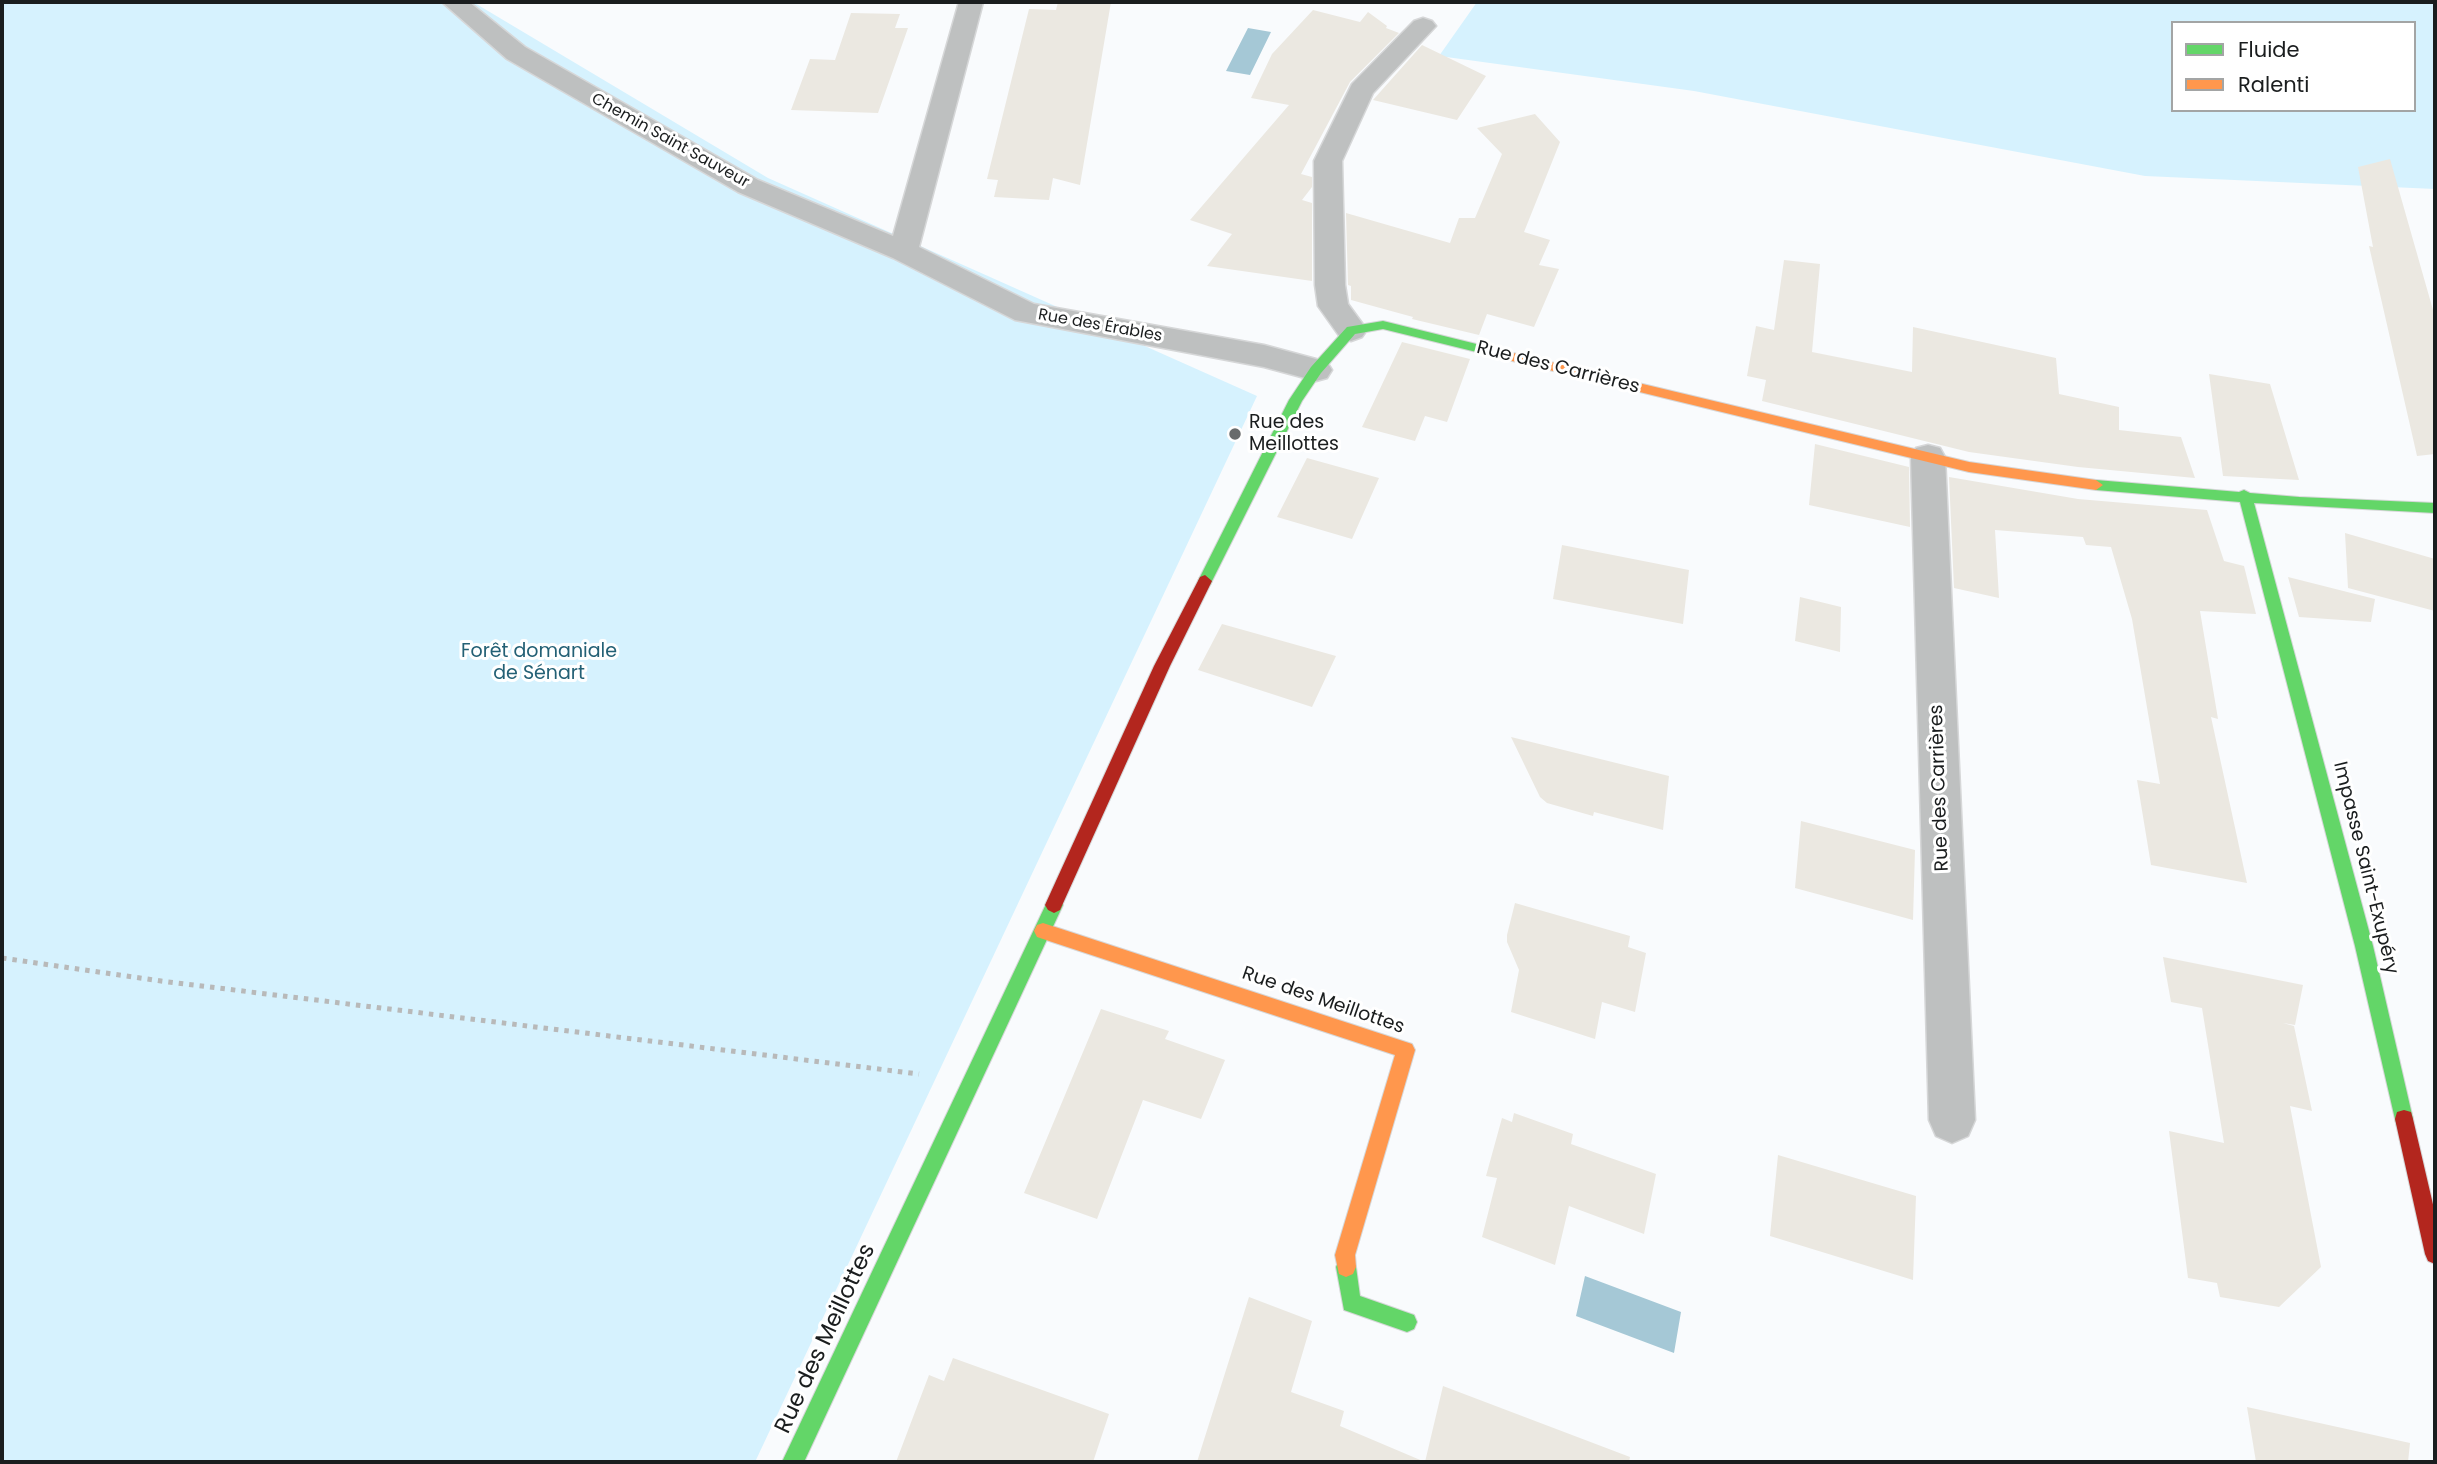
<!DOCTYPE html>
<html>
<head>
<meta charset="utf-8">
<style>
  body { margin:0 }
  #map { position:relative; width:2437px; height:1464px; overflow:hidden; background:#f9fbfd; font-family:Poppins,sans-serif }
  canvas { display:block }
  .frame { position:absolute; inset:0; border:4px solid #1a1d1e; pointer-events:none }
  .legend { position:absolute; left:2171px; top:21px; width:245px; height:91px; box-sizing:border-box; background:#fff; border:2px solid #a3a5a5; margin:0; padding:9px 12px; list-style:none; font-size:21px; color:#1a1d1e }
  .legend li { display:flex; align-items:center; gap:14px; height:35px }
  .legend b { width:35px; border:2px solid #a3a5a5 }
</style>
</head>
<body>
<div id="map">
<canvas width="2437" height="1464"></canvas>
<div class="frame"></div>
<ul class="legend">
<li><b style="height:9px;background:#63d668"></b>Fluide</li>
<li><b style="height:9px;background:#ff974d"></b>Ralenti</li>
</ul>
</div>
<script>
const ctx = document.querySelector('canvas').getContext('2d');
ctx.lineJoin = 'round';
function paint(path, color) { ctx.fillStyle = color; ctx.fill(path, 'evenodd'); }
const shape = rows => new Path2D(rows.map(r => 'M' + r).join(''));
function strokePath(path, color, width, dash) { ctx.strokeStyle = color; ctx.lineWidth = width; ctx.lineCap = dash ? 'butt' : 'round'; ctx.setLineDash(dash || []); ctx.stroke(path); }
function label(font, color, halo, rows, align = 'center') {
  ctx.font = font + ' Poppins,sans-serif'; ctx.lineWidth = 6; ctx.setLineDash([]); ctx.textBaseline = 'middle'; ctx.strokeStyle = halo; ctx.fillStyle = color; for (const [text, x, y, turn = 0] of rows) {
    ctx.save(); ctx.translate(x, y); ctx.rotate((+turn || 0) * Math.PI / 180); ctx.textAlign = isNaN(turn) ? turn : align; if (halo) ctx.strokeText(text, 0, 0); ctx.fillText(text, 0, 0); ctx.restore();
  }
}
paint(shape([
  [2,2,473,2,768,178,1257,396,755,1462,2,1462],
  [1477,2,2435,2,2435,189,2145,176,1694,91,1439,56],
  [2173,23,2414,23,2414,110,2173,110]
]), '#d6f2fe');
paint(shape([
  [1248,28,1271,32,1250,75,1226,71],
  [1585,1276,1681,1312,1674,1353,1576,1316]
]), '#a5c8d6');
paint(shape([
  [1058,2,1111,2,1080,185,1053,178,1049,200,994,197,998,180,987,179,1029,9,1056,10],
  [1313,10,1360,22,1368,12,1387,26,1386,28,1399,33,1350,82,1301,174,1312,177,1312,187,1302,200,1312,203,1312,281,1207,266,1232,234,1190,220,1289,105,1251,98,1272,54],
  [851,13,900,14,895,28,908,28,878,113,791,110,810,59,835,60],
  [1422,45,1486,76,1457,120,1373,100],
  [1535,114,1560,142,1524,232,1550,240,1539,265,1559,269,1534,327,1487,314,1479,335,1412,319,1413,317,1351,300,1351,286,1348,285,1346,213,1450,243,1459,218,1475,218,1502,154,1477,128],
  [2390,159,2435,317,2435,454,2417,456,2369,246,2373,247,2358,167],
  [1784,260,1820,264,1812,352,1912,372,1913,327,2056,358,2059,394,2119,407,2119,430,2181,437,2195,478,2078,467,1969,452,1762,401,1766,380,1747,376,1756,326,1774,330],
  [1402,342,1470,359,1447,422,1425,416,1415,441,1362,427],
  [2209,374,2270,384,2299,480,2223,476],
  [1815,444,1909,467,1910,527,1809,505],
  [1307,458,1379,478,1352,539,1277,517],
  [1949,477,2078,499,2207,510,2224,561,2244,566,2256,614,2200,611,2218,719,2211,717,2247,883,2151,865,2137,780,2160,784,2132,619,2111,547,2086,545,2083,537,1995,530,1999,598,1954,588],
  [2345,533,2435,559,2435,611,2348,588],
  [1562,545,1689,570,1683,624,1553,599],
  [2288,577,2375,599,2371,622,2299,617],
  [1800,597,1841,607,1840,652,1795,641],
  [1222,624,1336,656,1312,707,1198,670],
  [1511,737,1669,776,1663,830,1594,812,1593,816,1547,803,1540,797],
  [1801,821,1915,850,1913,920,1795,888],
  [1515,903,1630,936,1628,947,1646,953,1635,1012,1602,1002,1595,1039,1511,1012,1519,970,1507,942,1507,935],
  [2163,957,2303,985,2295,1025,2283,1023,2294,1026,2312,1111,2290,1106,2321,1267,2279,1307,2220,1297,2217,1283,2188,1278,2169,1131,2224,1143,2202,1008,2171,1002],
  [1101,1009,1169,1031,1165,1039,1225,1060,1201,1119,1143,1100,1097,1219,1024,1193],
  [1514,1113,1573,1134,1571,1144,1656,1174,1644,1234,1569,1206,1555,1265,1482,1237,1497,1178,1486,1176,1502,1118,1512,1122],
  [1778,1155,1916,1196,1913,1280,1770,1236],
  [1249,1297,1312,1321,1291,1392,1344,1411,1340,1426,1425,1462,1443,1386,1630,1457,1629,1462,1197,1462],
  [953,1358,1109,1414,1093,1462,896,1462,929,1375,944,1381],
  [2247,1407,2410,1443,2408,1462,2256,1462]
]), '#ebe8e1');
const street = shape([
  [442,2,469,2,525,47,758,180,893,236,959,2,983,2,919,247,1034,304,1264,345,1327,362,1332,370,1327,378,1316,381,1264,367,1015,320,893,258,738,192,507,59,442,2],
  [1423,18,1432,21,1436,26,1373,93,1342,161,1345,285,1348,304,1367,330,1362,337,1351,341,1340,337,1318,306,1315,285,1314,161,1352,84,1414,21,1423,18],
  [1928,445,1940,448,1945,457,1975,1120,1968,1136,1952,1143,1936,1136,1929,1120,1911,457,1916,448,1928,445]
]);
const fast = shape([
  [1383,321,1513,353,1519,357,1513,361,1383,329,1355,334,1321,373,1302,401,1210,585,1200,585,1198,581,1289,400,1311,367,1347,327,1383,321],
  [2096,480,2239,492,2244,490,2250,493,2299,497,2435,503,2435,513,2254,503,2373,946,2413,1119,2411,1126,2404,1128,2397,1126,2395,1119,2355,946,2240,502,2096,490,2089,485,2096,480],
  [1054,897,1060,900,1063,905,804,1462,782,1462,1048,900,1054,897],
  [1346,1257,1353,1260,1356,1267,1360,1296,1414,1315,1417,1322,1414,1329,1407,1332,1344,1310,1336,1267,1339,1260,1346,1257]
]);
const slow = shape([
  [1513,353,1969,462,2096,480,2103,485,2096,490,1969,472,1508,360,1508,354,1513,353],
  [1043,923,1412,1044,1415,1050,1355,1255,1356,1267,1353,1274,1346,1277,1339,1274,1335,1255,1395,1055,1043,939,1037,937,1034,931,1037,925,1043,923]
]);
const jam = shape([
  [1205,575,1212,581,1170,666,1060,910,1054,913,1048,910,1045,905,1154,666,1200,577,1205,575],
  [2404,1110,2411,1112,2413,1119,2435,1213,2435,1264,2428,1261,2425,1254,2395,1119,2397,1112,2404,1110]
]);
strokePath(street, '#d6d7d8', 3);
strokePath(fast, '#d6d7d8', 2);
strokePath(slow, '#d6d7d8', 2);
strokePath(jam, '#d6d7d8', 2);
strokePath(shape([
  [2,958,161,981,919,1074]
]), '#b8b9b9', 5, [4.5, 6]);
paint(street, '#bec0c0');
paint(fast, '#63d668');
paint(slow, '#ff974d');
paint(jam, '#b3261e');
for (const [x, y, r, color] of [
  [1235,434,7,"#686b6c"]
]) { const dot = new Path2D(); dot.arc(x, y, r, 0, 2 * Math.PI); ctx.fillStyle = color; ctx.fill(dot); strokePath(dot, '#fff', 2.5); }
label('16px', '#1a1d1e', '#fff', [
  ["Chemin Saint Sauveur",670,141,29],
  ["Rue des Érables",1100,326,10]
]);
label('19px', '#1a1d1e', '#fff', [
  ["Rue des Carrières",1558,368,14],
  ["Rue des Carrières",1940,788,-92],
  ["Impasse Saint-Exupéry",2365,868,76],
  ["Rue des Meillottes",1323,1001,19]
]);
label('19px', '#1a1d1e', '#fff', [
  ["Rue des",1249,423],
  ["Meillottes",1249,445]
], 'left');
label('19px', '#236075', '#fff', [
  ["Forêt domaniale",539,652],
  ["de Sénart",539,674]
]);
label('23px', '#1a1d1e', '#fff', [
  ["Rue des Meillottes",826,1339,-65]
]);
</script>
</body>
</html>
